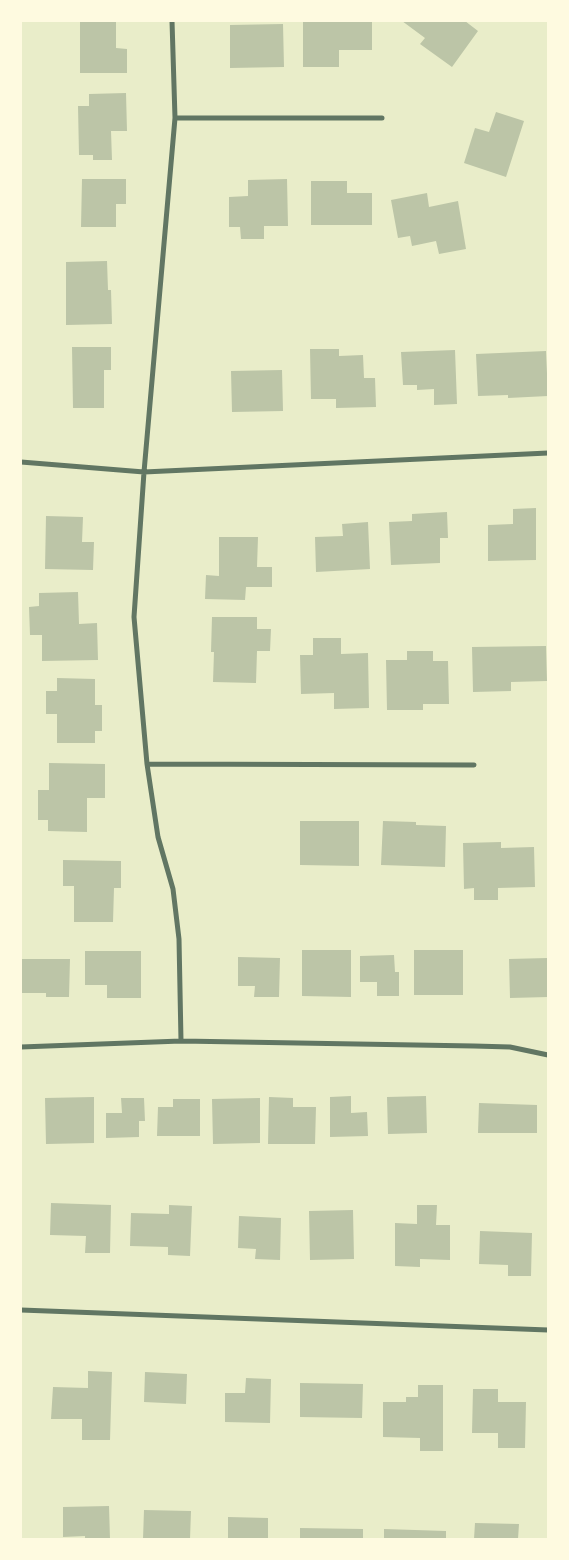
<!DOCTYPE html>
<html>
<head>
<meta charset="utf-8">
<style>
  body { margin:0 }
  #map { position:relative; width:569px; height:1560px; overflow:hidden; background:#e9edc9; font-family:"Alegreya Sans",sans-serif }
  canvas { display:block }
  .frame { position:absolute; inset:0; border:22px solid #fefae0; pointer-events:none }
</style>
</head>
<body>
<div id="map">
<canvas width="569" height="1560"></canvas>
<div class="frame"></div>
</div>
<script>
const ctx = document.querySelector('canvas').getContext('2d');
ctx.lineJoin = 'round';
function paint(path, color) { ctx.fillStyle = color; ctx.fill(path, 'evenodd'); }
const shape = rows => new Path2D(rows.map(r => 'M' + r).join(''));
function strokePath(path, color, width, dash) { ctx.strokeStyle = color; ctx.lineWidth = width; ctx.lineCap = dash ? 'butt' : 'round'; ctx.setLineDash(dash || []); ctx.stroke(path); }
paint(shape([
  [80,21,116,21,116,48,127,49,127,73,80,73],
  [303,21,372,21,372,50,339,50,339,67,303,67],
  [402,21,465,21,478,31,452,67,420,44,425,38],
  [283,24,284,67,230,68,230,25],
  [126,93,127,131,111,131,112,160,93,160,93,155,79,155,78,106,89,106,89,94],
  [496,112,524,121,506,177,464,163,475,128,489,132],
  [82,179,126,179,126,204,116,204,116,227,81,227],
  [287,179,288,226,264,226,264,239,241,239,240,227,229,227,229,197,248,196,248,180],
  [311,181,347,181,347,193,372,193,372,225,311,225],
  [427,193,429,207,458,201,466,249,439,254,436,241,412,246,410,236,398,238,391,200],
  [107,261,108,290,111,290,112,324,66,325,66,262],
  [72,347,111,347,111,370,104,370,104,408,73,408],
  [310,349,339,349,339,356,363,355,364,378,375,378,376,407,336,408,336,399,311,399],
  [455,350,457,404,434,405,434,389,417,390,417,385,403,385,401,352],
  [546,351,548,396,508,398,508,395,478,396,476,354],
  [282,370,283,411,232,412,231,371],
  [536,508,536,560,488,561,488,525,513,524,513,509],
  [447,512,448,538,440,538,440,563,391,565,389,522,412,521,412,514],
  [46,516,83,517,82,542,94,542,93,570,45,569],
  [368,522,370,569,316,572,315,537,343,536,342,524],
  [219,537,258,537,257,567,272,567,272,587,246,587,245,600,205,599,206,575,219,576],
  [78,592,79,624,97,623,98,660,42,661,42,635,30,635,29,607,39,606,39,593],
  [212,617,257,617,257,629,271,629,270,651,257,651,256,683,213,682,214,652,211,652],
  [313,638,341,638,341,654,368,653,369,708,334,709,334,693,301,694,300,655,313,655],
  [546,646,547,681,511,682,511,691,473,692,472,647],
  [407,651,433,651,433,661,448,661,449,704,423,704,423,710,387,710,386,660,407,660],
  [57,678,95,679,95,705,102,705,102,731,95,731,95,743,57,743,57,714,46,714,46,691,57,691],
  [49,763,105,764,105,798,87,798,87,832,48,831,48,820,38,820,38,790,49,790],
  [300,821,359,821,359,866,300,865],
  [383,821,416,822,416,825,446,826,445,867,381,865],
  [501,842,501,848,534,847,535,887,498,888,498,900,474,900,474,888,464,889,463,843],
  [63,860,121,861,121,888,114,888,113,922,74,922,74,886,63,886],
  [302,950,351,950,351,997,302,996],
  [414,950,463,950,463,995,414,995],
  [85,951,141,951,141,998,107,998,107,985,85,985],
  [394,955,395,972,399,972,399,996,377,996,377,982,360,982,360,956],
  [238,957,280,958,279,997,254,997,255,986,238,986],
  [548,958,548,997,510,998,509,959],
  [21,959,70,959,69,997,46,997,46,993,21,993],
  [351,1096,351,1113,367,1112,368,1136,330,1137,330,1097],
  [426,1096,427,1133,388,1134,387,1097],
  [94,1097,94,1143,46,1144,45,1098],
  [269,1097,293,1098,293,1107,316,1107,315,1144,268,1144],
  [121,1098,144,1098,145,1121,139,1121,139,1137,106,1138,106,1113,122,1113],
  [260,1098,260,1143,213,1144,212,1099],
  [173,1099,200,1099,200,1136,157,1136,158,1107,173,1107],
  [479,1103,537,1105,537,1133,478,1133],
  [51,1203,111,1205,110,1253,85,1253,86,1236,50,1235],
  [169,1205,192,1206,190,1256,168,1255,168,1247,130,1246,131,1213,169,1214],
  [417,1205,437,1205,436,1225,450,1225,450,1260,420,1259,420,1267,395,1266,395,1223,417,1224],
  [353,1210,354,1259,310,1260,309,1211],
  [239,1216,281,1218,280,1260,255,1259,256,1249,238,1248],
  [480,1231,532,1233,531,1276,508,1276,508,1265,479,1264],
  [88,1371,112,1372,110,1440,82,1440,82,1419,51,1419,53,1387,88,1388],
  [145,1372,187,1374,186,1404,144,1402],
  [246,1378,271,1379,270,1423,225,1422,225,1393,245,1393],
  [300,1383,363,1384,362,1418,300,1417],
  [418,1385,443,1385,443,1451,420,1451,420,1438,383,1437,383,1402,406,1402,406,1397,418,1397],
  [473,1389,498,1389,498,1402,526,1402,525,1448,498,1448,498,1433,472,1433],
  [109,1506,110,1539,85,1539,85,1536,63,1537,63,1507],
  [144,1510,191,1511,190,1539,143,1539],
  [228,1517,268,1518,268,1539,228,1539],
  [475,1523,519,1524,518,1539,474,1539],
  [300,1528,363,1529,363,1539,300,1539],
  [384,1529,446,1531,446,1539,384,1539]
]), '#bcc5a7');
strokePath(shape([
  [172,21,175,118,144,472,134,617,147,764,158,837,173,889,179,939,181,1041],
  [175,118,382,118],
  [21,462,144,472,548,453],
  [147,764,474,765],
  [21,1047,181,1041,474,1046,510,1047,548,1055],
  [21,1310,548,1330]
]), '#617663', 5);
</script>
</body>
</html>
